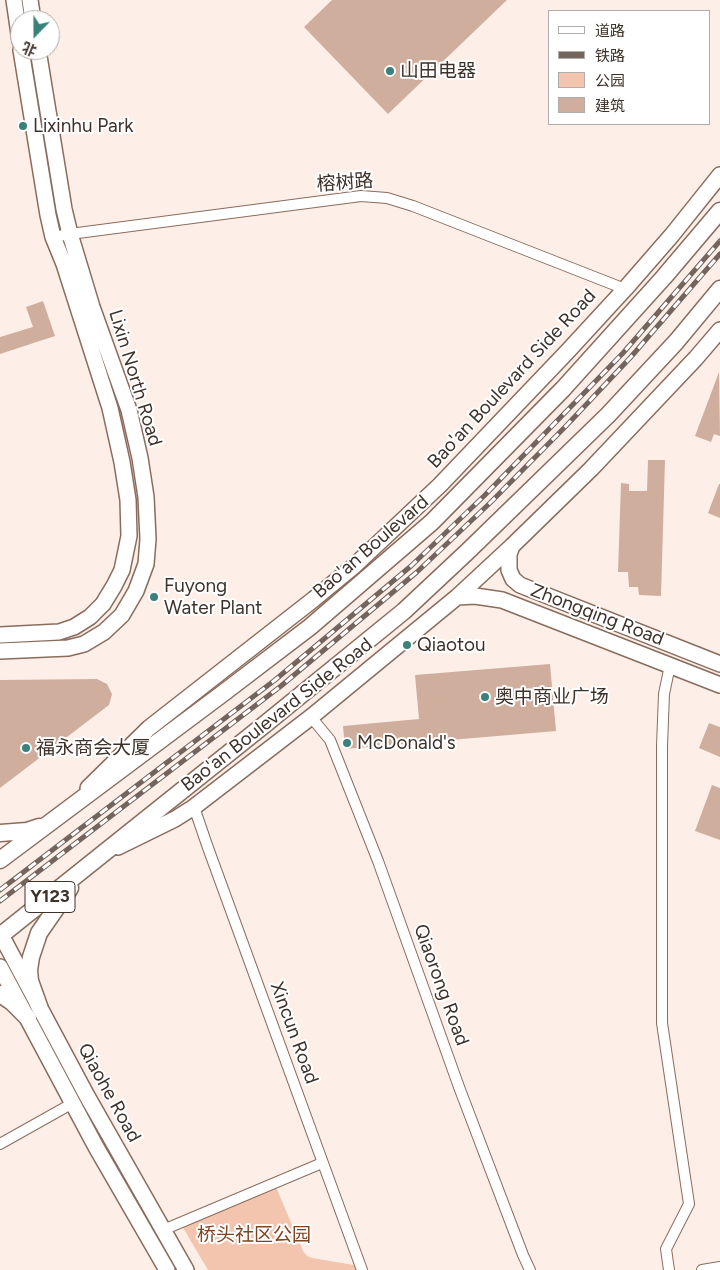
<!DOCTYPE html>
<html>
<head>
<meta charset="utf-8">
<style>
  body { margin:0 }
  #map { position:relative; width:720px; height:1270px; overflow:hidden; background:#fdefe8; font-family:Figtree,"Noto Sans SC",sans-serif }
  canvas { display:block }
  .legend { position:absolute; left:548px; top:10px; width:162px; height:115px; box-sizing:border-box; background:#fff; border:1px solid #b2adaa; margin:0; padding:6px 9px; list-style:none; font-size:15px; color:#3e312a }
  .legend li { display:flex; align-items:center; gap:10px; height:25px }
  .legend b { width:25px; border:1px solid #b2adaa }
  .north { position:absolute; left:10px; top:10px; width:50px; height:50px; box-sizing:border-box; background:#fff; border:1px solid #b2adaa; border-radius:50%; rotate:202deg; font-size:14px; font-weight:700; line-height:20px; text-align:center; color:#3e312a }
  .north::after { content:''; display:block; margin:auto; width:18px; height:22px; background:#3a8179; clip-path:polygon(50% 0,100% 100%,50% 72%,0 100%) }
</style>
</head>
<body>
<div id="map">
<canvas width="720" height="1270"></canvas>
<ul class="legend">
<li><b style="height:6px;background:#fff"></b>道路</li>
<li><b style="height:6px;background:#73655e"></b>铁路</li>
<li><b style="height:14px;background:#f3c5ae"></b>公园</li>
<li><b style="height:14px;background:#cfae9e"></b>建筑</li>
</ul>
<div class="north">北</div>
</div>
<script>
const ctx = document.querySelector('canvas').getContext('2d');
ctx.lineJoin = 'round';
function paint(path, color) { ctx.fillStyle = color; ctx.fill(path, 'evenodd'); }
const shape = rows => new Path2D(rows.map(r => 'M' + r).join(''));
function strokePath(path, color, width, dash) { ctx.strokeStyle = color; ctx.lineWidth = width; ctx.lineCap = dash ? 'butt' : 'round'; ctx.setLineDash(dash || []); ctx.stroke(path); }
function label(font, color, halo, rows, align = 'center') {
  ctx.font = font + ' Figtree,"Noto Sans SC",sans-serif'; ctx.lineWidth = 4; ctx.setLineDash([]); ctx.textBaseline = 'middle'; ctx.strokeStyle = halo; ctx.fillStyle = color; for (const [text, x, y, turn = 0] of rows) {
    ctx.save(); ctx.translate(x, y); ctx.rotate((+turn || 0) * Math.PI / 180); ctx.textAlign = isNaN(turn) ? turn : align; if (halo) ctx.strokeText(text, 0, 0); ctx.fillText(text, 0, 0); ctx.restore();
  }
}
paint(shape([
  [276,1187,303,1251,307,1256,312,1258,354,1265,358,1270,208,1270,182,1226]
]), '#f3c5ae');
paint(shape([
  [332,0,507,0,388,114,304,27],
  [43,301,55,336,0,354,0,337,33,327,26,307],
  [719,372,720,436,714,434,711,442,695,436],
  [648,460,665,460,661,596,639,595,638,587,629,587,628,572,618,572,621,483,629,484,629,491,647,491],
  [719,484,720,484,720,518,708,513],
  [550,664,556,731,345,749,343,726,419,719,415,675],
  [97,679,107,684,112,694,109,705,0,788,0,680],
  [709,723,720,727,720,757,699,748],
  [712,785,720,788,720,840,695,831]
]), '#cfae9e');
const minor = shape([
  [53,237,70,234,361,196,387,198,413,206,625,289],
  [311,717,330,740,378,861,459,1087,523,1255,530,1270],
  [194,807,207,845,362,1270],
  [0,1144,73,1103],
  [163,1230,322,1163],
  [669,1270,666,1249,689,1204,662,1023,662,746,664,694,670,665],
  [702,1270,720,1267]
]);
const secondary = shape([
  [14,0,20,41],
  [30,0,33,20],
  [512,546,509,554,509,570,513,579,520,585,720,664],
  [457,597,475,596,502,600,720,685],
  [0,635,59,632,74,627,90,617,103,604,114,586,122,570,129,536,128,500,122,462,110,408,64,264,53,237,48,215,21,50],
  [0,651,68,648,84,644,104,632,122,615,136,591,146,564,148,539,146,497,140,458,129,410,92,307,70,234,64,209,38,50],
  [88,788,149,728,314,599,353,567,440,485,567,352,625,289,672,235,720,175],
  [118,847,175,819,194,807,311,717,457,597,512,546,591,469,696,358,720,330],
  [0,933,87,1096,186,1270],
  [0,967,96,1147,167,1270]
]);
const primary = shape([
  [0,833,27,831,39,827],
  [0,860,222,694,310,627,432,522,563,389,664,277,720,211],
  [0,936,264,725,404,611,467,552,608,415,676,342,720,289],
  [0,994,12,1002,28,1018],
  [39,1006,30,981,29,970,31,957,39,933,70,888]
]);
strokePath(minor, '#8a6c5d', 12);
strokePath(secondary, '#8a6c5d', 18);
strokePath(primary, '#8a6c5d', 19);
strokePath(minor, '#fff', 10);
strokePath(secondary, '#fff', 15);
strokePath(primary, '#fff', 16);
const rail = shape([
  [0,890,275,680,411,566,484,496,623,353,720,241],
  [0,901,281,686,417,572,490,503,566,426,630,358,720,254]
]);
strokePath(rail, '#73655e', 5);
strokePath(rail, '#fff', 3, [9]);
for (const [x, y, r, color] of [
  [390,71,5,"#3a8179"],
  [23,126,5,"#3a8179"],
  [154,597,5,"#3a8179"],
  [407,645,5,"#3a8179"],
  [485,697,5,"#3a8179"],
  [347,743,5,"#3a8179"],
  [26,748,5,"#3a8179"]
]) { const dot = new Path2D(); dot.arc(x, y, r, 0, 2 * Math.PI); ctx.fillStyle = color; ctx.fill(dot); strokePath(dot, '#fff', 2); }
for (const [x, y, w] of [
  [50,897,50]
]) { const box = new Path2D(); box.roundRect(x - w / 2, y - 15.5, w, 31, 4); ctx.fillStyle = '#fff'; ctx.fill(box); strokePath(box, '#3e312a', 1); }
label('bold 18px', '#3e312a', null, [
  ["Y123",50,897]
]);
label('19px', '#3e312a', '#fff', [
  ["山田电器",400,71],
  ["Lixinhu Park",33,126],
  ["Fuyong",164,586],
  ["Water Plant",164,608],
  ["Qiaotou",417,645],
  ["奥中商业广场",495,697],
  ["McDonald's",357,743],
  ["福永商会大厦",36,748]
], 'left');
label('19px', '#3e312a', '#fff', [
  ["榕树路",345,183,-4],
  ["Lixin North Road",135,378,73],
  ["Bao'an Boulevard Side Road",512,379,-47],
  ["Bao'an Boulevard",371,547,-41],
  ["Zhongqing Road",597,615,21],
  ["Bao'an Boulevard Side Road",277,715,-38],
  ["Qiaorong Road",441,985,70],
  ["Xincun Road",294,1033,70],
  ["Qiaohe Road",109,1093,61]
]);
label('19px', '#7e4322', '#fff', [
  ["桥头社区公园",254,1235]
]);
</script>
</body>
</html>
